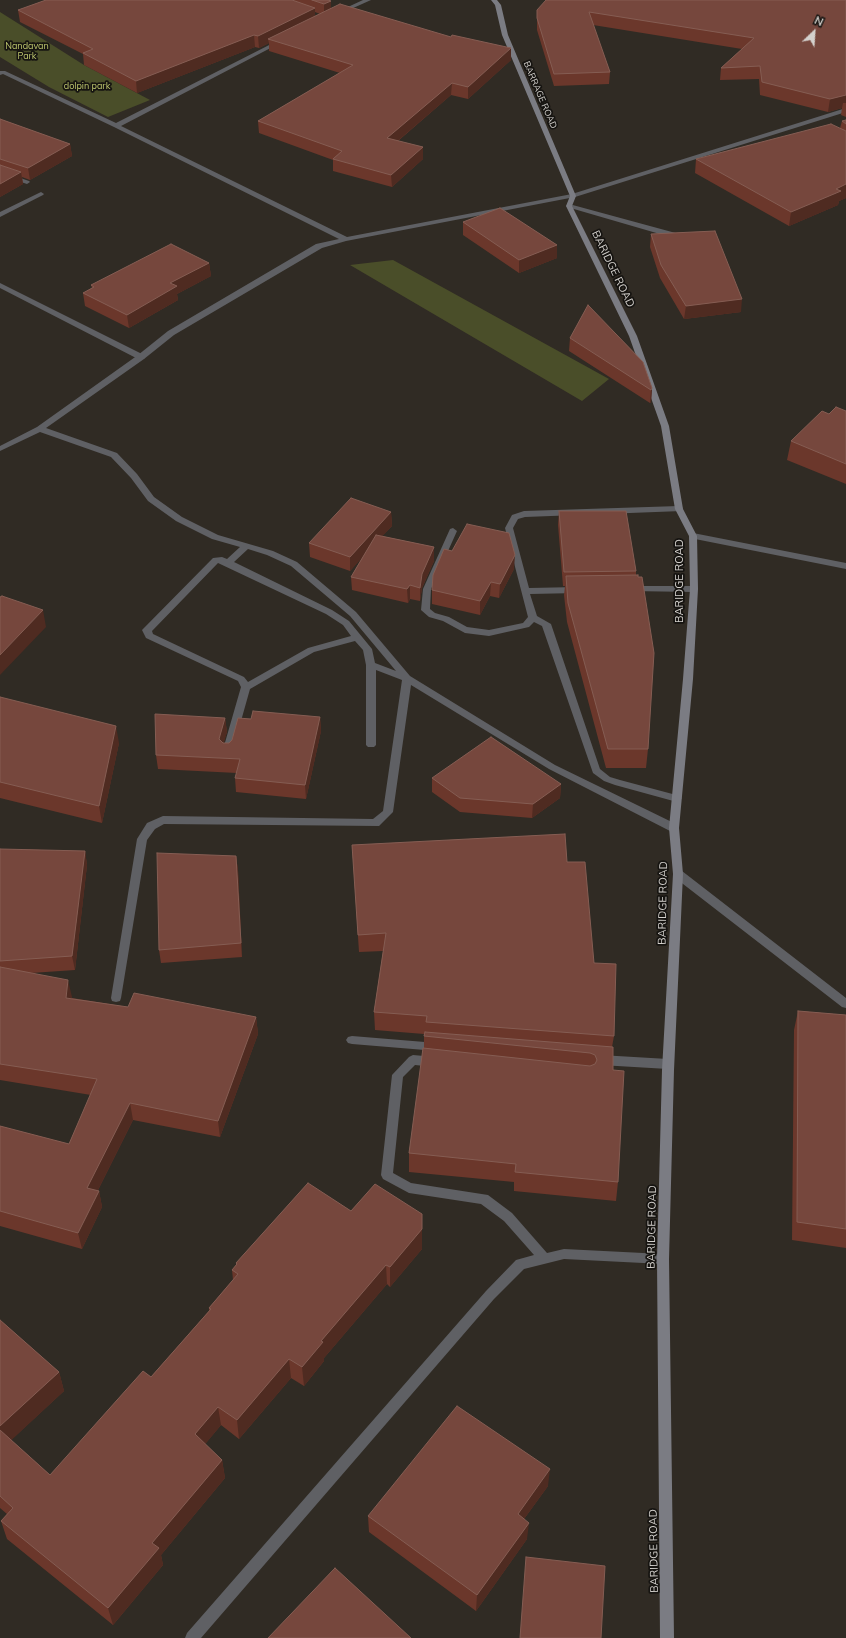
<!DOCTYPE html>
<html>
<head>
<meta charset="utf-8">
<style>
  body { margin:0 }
  #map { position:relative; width:846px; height:1638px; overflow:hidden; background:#302b24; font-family:Mulish,sans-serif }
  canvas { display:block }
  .north { position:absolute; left:794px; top:12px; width:40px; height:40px; -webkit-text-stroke:3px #161411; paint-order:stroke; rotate:25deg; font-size:11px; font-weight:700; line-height:16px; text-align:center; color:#d4d1cd }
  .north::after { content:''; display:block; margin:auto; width:14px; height:18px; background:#d4d1cd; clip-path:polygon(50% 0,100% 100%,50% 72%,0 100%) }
</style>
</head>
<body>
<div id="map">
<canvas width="846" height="1638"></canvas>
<div class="north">N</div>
</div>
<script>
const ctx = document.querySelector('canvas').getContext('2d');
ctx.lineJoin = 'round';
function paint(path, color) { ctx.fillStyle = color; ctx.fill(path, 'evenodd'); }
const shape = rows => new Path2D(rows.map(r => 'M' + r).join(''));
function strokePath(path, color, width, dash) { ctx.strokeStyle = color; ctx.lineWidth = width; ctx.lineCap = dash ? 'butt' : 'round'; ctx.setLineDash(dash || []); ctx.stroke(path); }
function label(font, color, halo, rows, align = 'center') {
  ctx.font = font + ' Mulish,sans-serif'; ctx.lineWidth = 3.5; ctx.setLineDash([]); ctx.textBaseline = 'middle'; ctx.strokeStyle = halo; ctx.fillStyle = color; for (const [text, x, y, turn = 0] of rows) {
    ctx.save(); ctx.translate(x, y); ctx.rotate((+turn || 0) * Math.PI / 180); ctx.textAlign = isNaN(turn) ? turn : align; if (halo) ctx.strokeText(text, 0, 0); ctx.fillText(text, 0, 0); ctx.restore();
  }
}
paint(shape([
  [0,12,84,65,150,100,108,117,49,87,0,57],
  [393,260,609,379,582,401,350,265]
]), '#4a4e29');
paint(shape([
  [41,192,44,194,43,195,0,217,0,212,41,192],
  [569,204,683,235,684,237,680,239,677,239,567,207,566,206,569,204],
  [0,283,144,355,145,357,144,359,138,359,0,288,0,283]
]), '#5f6064');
paint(shape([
  [363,0,371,0,342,13,337,12,363,0],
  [279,40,284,41,121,126,347,237,572,194,846,108,846,112,575,197,346,241,322,248,174,335,144,359,46,428,117,453,137,474,154,497,182,517,218,535,273,551,297,562,356,612,410,676,555,765,678,825,679,828,678,831,674,832,670,831,549,769,411,685,393,812,379,826,164,824,155,829,147,840,121,998,120,1001,116,1002,112,1001,111,998,137,839,147,823,163,816,373,819,383,811,402,680,376,670,376,745,374,747,368,747,366,745,366,665,363,650,355,641,314,652,250,689,232,753,230,755,224,755,222,753,241,687,238,681,146,638,142,630,213,558,222,557,227,559,240,547,212,539,176,521,148,501,131,478,111,457,40,432,0,451,0,446,37,427,138,355,168,331,316,244,339,239,114,127,3,74,0,75,0,71,5,71,116,123,279,40],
  [248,549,267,555,291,566,350,616,396,671,375,663,372,649,349,621,332,610,234,562,248,549],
  [218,563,326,614,343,625,351,636,308,648,248,682,244,677,153,634,152,631,218,563],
  [0,171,29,181,30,182,27,184,0,175,0,171],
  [679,506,682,507,683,509,682,511,525,517,518,519,513,528,529,588,578,587,582,590,578,593,530,594,537,616,551,624,600,769,610,777,620,780,680,796,682,798,680,800,677,802,615,785,604,781,593,773,542,626,534,622,529,627,489,636,465,633,443,621,429,617,421,610,423,589,450,529,453,528,457,531,431,589,430,609,435,613,449,617,467,627,489,630,523,623,528,617,505,528,512,515,524,511,679,506],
  [693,533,846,563,846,569,690,538,689,536,690,534,693,533],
  [632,586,694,586,698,589,694,592,629,591,628,589,632,586],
  [678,870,682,871,846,998,846,1008,842,1007,674,877,673,874,674,871,678,870],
  [352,1036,437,1043,441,1044,443,1047,441,1050,437,1051,352,1044,348,1043,346,1040,348,1037,352,1036],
  [413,1055,435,1057,439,1059,441,1062,439,1065,435,1067,415,1065,403,1077,393,1173,411,1183,488,1195,512,1213,547,1253,564,1249,663,1254,667,1255,669,1259,667,1263,663,1264,564,1259,524,1269,494,1299,201,1638,185,1638,187,1633,486,1291,516,1260,534,1255,504,1221,481,1204,409,1193,383,1179,381,1175,392,1075,409,1057,413,1055],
  [600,1055,668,1059,672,1061,674,1064,672,1067,668,1069,600,1065,596,1063,594,1060,596,1057,600,1055]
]), '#5f6064');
paint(shape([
  [491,0,497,0,501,5,508,35,576,196,572,206,637,336,669,426,683,509,697,536,698,589,693,679,679,828,683,874,674,1070,669,1259,674,1638,660,1638,657,1259,662,1070,673,874,669,828,683,679,690,589,689,536,675,509,661,426,629,336,566,206,570,196,502,35,495,5,491,0]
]), '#7b7c83');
paint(shape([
  [46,0,328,0,331,8,511,60,468,99,451,95,398,141,423,159,392,187,333,171,333,160,259,133,258,121,340,73,269,51,269,43,259,48,255,47,137,93,84,65,83,54,20,22,18,10],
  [315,12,320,14,315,16],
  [846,0,846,117,841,115,842,108,828,112,760,95,759,79,720,80,721,68,742,49,593,25,610,72,609,84,554,86,537,30,537,10],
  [0,119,70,144,72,156,30,180,22,177,23,184,0,197],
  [846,120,846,198,839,201,838,205,789,226,695,173,696,159,840,128,842,121],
  [463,222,557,258,519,273,463,235],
  [651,234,741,312,684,319,660,278,650,247],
  [209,263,211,276,177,294,178,300,129,328,85,306,83,293,92,288,91,285],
  [570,338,652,388,651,402,650,403,569,351],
  [846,411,846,484,787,460,791,441,829,414],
  [559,511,636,571,636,575,648,749,646,768,606,768,567,622,564,595,565,586,563,586,558,525],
  [391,512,392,526,382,536,434,547,434,561,422,588,420,601,410,599,408,603,352,590,351,577,363,556,350,571,310,557,309,543],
  [514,569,499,598,490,596,480,615,432,604,432,590],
  [0,697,119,743,102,823,0,798],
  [320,717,321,731,306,799,236,792,235,778,237,773,158,769,156,755,225,718,227,732,223,743,229,743,232,740,251,719],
  [432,778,561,784,560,798,532,818,460,812,432,792],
  [352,845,567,862,614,1036,612,1047,613,1070,618,1182,616,1201,514,1191,514,1182,409,1172,409,1153,424,1049,424,1034,375,1030,374,1012,383,951,359,952],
  [0,849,85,851,87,865,75,970,31,973,72,997,72,998,128,1007,256,1017,258,1034,220,1137,133,1120,98,1190,99,1191,102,1207,82,1249,0,1226,0,1126,69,1144,91,1095,0,1080],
  [236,856,238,870,242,957,161,963,159,950],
  [798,1011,846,1015,846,1248,792,1240,794,1030],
  [351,1211,422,1214,422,1249,390,1287,387,1284,324,1358,324,1361,304,1386,291,1378,239,1439,221,1425,205,1444,222,1460,225,1478,161,1555,163,1565,113,1625,7,1539,1,1521,7,1514,0,1508,0,1320,59,1372,64,1391,11,1440,50,1475,151,1377,209,1311,209,1308,233,1280,232,1270,236,1265,236,1263],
  [548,1486,524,1519,527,1539,476,1611,369,1532,368,1516]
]), '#6b372b');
paint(shape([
  [331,1,331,12,324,15,324,4],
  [315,8,315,19,268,39,269,43,259,48,258,36],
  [254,35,255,47,137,93,136,81],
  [511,48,511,60,468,99,468,87],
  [452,83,451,95,387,150,387,138],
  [846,95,846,103,843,103,842,108,828,112,830,99],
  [70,144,72,156,30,180,28,168],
  [423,147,423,159,392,187,391,175],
  [21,172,23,184,0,197,0,184],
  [846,184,846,198,839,201,838,205,789,226,791,212,836,189],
  [557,245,557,258,519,273,519,260],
  [209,263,211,276,177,294,178,300,129,328,127,315,170,283],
  [742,299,741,312,684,319,686,306],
  [652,388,651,402,650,403,651,390],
  [391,512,392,526,350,571,350,557],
  [434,547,434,561,422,588,420,601,420,588,422,574],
  [515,555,514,569,499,598,500,584],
  [491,582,490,596,480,615,480,601],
  [410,585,410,599,408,603,407,589],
  [43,610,46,627,0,675,0,655],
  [320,717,321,731,306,799,305,785],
  [225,718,227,732,221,753,219,739],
  [116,726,119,743,102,823,99,806],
  [561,784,560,798,532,818,533,804],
  [85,851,87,865,75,970,72,956],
  [236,856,238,870,242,957,241,943],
  [68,980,72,997,70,1015,66,998],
  [256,1017,258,1034,220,1137,218,1121],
  [130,1103,133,1120,91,1204,87,1188],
  [99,1191,102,1207,82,1249,78,1233],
  [422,1229,422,1249,390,1287,390,1267],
  [386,1265,387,1284,324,1358,324,1361,304,1386,302,1367,321,1341],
  [289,1359,291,1378,239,1439,237,1420],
  [59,1372,64,1391,4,1447,0,1435,0,1426],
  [218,1407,221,1425,198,1453,195,1434],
  [222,1460,225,1478,161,1555,163,1565,113,1625,108,1608,152,1543],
  [550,1469,548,1486,516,1530,518,1514],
  [529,1523,527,1539,476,1611,477,1595]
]), '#4f2b21');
const building = shape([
  [46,0,292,0,315,8,258,36,254,35,136,81,83,53,93,49,18,10,46,0],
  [312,0,328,0,331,1,324,4,312,0],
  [546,0,846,0,846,95,830,99,762,82,760,66,721,68,754,38,589,12,610,72,554,74,537,18,537,10,546,0],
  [340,4,451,37,452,35,511,48,468,87,452,83,387,138,423,147,391,175,333,159,342,151,258,121,353,65,268,39,340,4],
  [0,119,70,144,28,168,0,159,0,119],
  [846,120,846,124,842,121,846,120],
  [831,124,846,131,846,184,836,189,841,191,791,212,696,159,831,124],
  [0,165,21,172,0,184,0,165],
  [500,208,557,245,519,260,463,222,500,208],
  [715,231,742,299,686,306,661,265,651,234,715,231],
  [171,244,209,263,170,283,177,286,127,315,83,293,94,287,91,285,171,244],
  [588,305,643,362,652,388,651,390,570,338,588,305],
  [836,407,846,411,846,464,791,441,822,411,829,414,836,407],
  [351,498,391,512,350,557,309,543,351,498],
  [559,511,626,511,636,571,564,572,559,511],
  [467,524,509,533,515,555,500,584,491,582,480,601,432,590,433,575,444,549,452,551,467,524],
  [376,535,434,547,422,574,420,588,410,585,407,589,351,577,376,535],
  [638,575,638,577,642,577,654,653,648,749,608,749,568,603,566,576,638,575],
  [2,596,43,610,0,655,0,597,2,596],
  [0,697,116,726,99,806,0,782,0,697],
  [253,711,320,717,305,785,235,778,240,759,156,755,155,714,225,718,219,739,223,743,229,743,232,740,238,718,251,719,253,711],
  [491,737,561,784,533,804,460,798,432,778,491,737],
  [565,834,567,862,585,862,594,963,616,964,614,1036,426,1022,427,1016,374,1012,386,933,358,935,352,845,565,834],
  [0,849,85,851,72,956,0,961,0,849],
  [157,853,236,856,241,943,159,950,157,853],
  [0,967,68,980,66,998,128,1007,134,993,256,1017,218,1121,130,1103,87,1188,99,1191,78,1233,0,1211,0,1126,69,1144,97,1079,0,1064,0,967],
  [798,1011,846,1015,846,1229,797,1222,798,1011],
  [425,1032,613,1047,613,1070,624,1071,618,1182,515,1172,516,1164,409,1153,423,1048,590,1066,595,1064,597,1060,595,1055,590,1053,424,1036,425,1032],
  [308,1183,351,1211,375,1184,422,1214,422,1229,390,1267,386,1265,321,1341,323,1342,302,1367,289,1359,237,1420,218,1407,195,1434,222,1460,152,1543,159,1548,108,1608,1,1521,13,1508,0,1496,0,1430,50,1475,143,1371,151,1377,211,1309,209,1308,238,1274,232,1270,237,1264,236,1263,308,1183],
  [0,1320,59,1372,0,1426,0,1320],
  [457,1406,550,1469,518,1514,529,1523,477,1595,368,1516,457,1406],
  [526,1557,605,1566,601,1638,520,1638,526,1557],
  [335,1568,411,1638,268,1638,335,1568]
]);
paint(building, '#76473d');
strokePath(building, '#855d53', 1);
label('9px', '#c0c96f', '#161411', [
  ["Nandavan",27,46],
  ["Park",27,56],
  ["dolpin park",87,86]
]);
label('9px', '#d4d1cd', '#161411', [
  ["BARRAGE ROAD",540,95,67]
]);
label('11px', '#d4d1cd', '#161411', [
  ["BARIDGE ROAD",613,269,64],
  ["BARIDGE ROAD",680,581,-90],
  ["BARIDGE ROAD",663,903,-89],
  ["BARIDGE ROAD",652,1227,-89],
  ["BARIDGE ROAD",654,1551,-91]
]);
</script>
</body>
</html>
